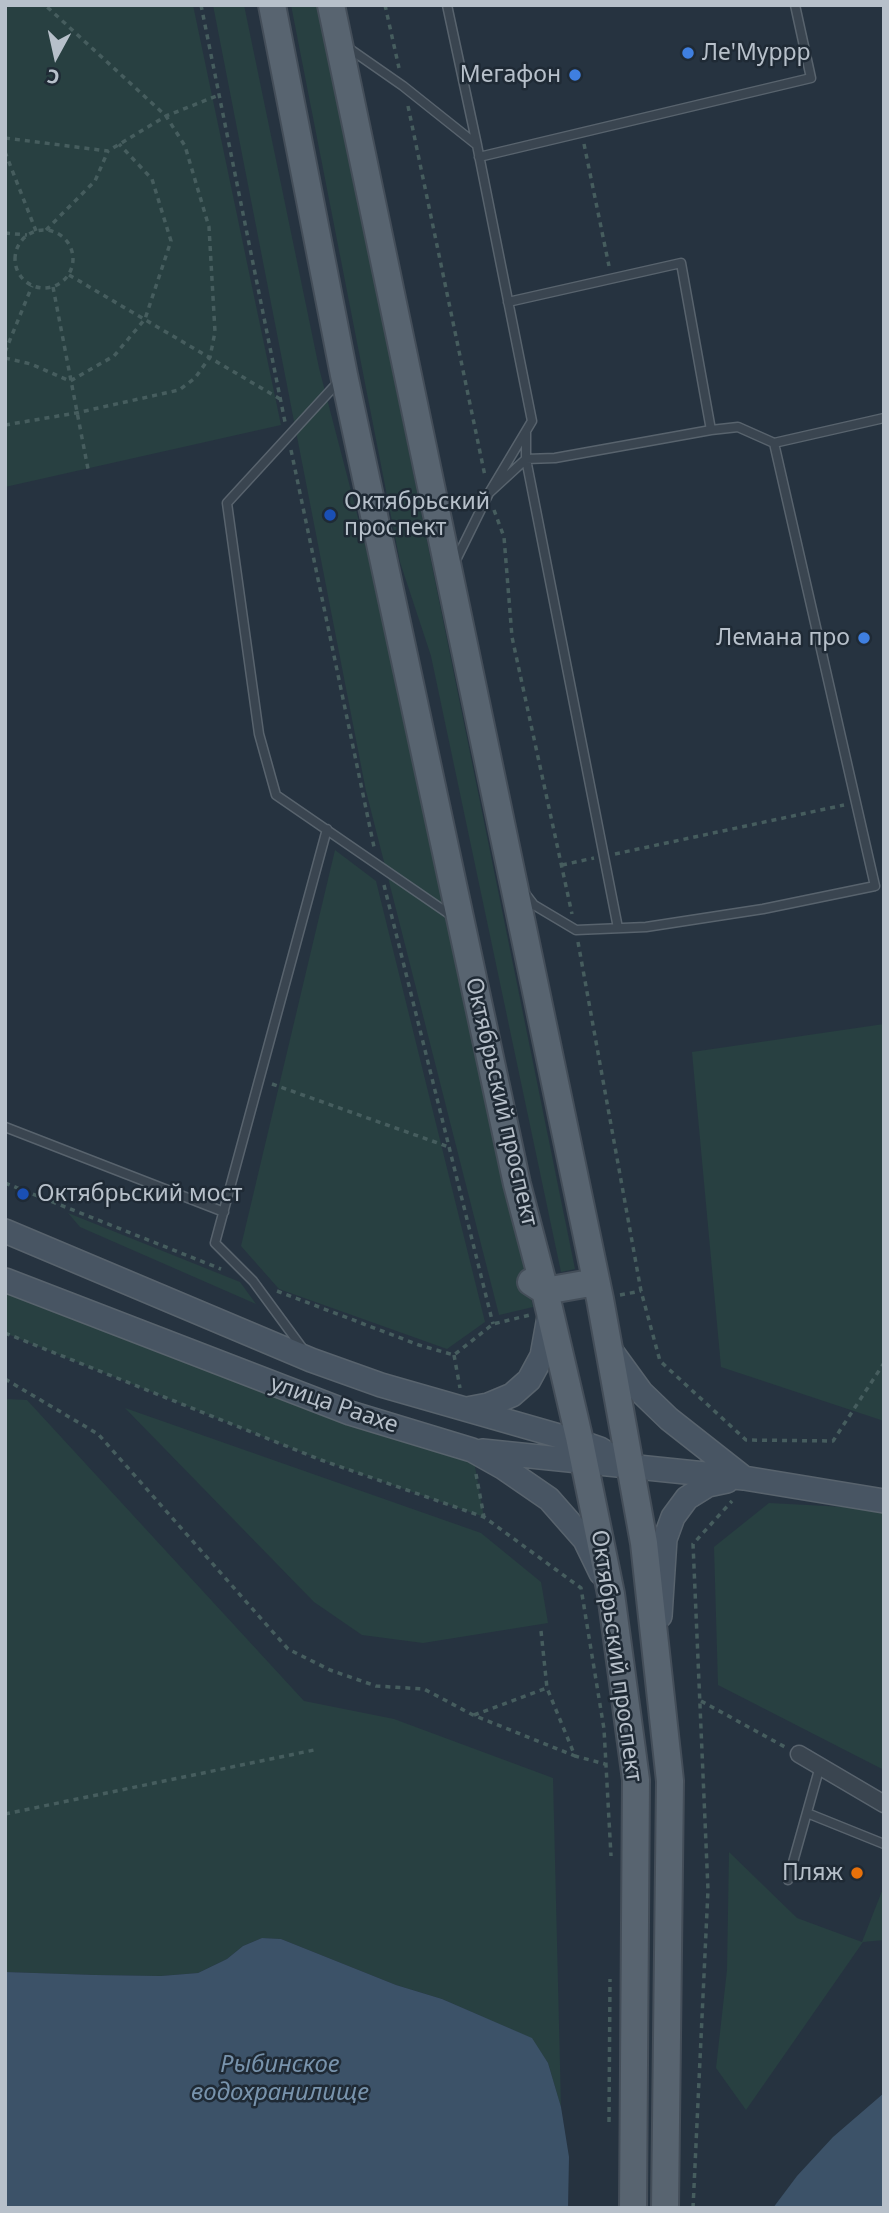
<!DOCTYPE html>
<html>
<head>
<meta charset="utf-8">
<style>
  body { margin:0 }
  #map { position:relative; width:889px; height:2213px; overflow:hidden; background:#263340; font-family:"Noto Sans",sans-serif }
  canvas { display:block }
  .frame { position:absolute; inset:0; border:7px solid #b7c0ca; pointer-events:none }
  .north { position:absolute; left:21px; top:21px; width:70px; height:70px; -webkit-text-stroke:5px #1f2a35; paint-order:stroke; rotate:188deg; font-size:19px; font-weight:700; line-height:28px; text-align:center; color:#b7c0ca }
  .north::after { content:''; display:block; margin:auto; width:24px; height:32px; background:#b7c0ca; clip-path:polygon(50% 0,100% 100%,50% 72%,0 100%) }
</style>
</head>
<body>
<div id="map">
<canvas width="889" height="2213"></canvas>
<div class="frame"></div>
<div class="north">С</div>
</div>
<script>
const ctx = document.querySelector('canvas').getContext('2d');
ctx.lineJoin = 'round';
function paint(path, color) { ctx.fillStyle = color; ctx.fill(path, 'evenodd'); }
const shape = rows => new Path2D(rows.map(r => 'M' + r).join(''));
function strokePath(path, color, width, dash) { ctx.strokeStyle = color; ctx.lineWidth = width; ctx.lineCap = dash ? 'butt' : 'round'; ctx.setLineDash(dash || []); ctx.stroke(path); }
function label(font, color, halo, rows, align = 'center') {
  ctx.font = font + ' "Noto Sans",sans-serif'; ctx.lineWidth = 5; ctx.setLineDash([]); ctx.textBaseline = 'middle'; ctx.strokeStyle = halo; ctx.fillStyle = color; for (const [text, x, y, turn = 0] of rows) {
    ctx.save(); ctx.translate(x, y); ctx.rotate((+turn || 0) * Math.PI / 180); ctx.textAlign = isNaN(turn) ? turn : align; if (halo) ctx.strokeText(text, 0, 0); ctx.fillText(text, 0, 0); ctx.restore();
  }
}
paint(shape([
  [5,5,193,5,281,425,5,487],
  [213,5,244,5,319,368,413,729,533,1307,499,1315,366,791],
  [291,5,318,5,575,1269,561,1272,431,656,400,562],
  [335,850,376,881,485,1322,447,1349,279,1289,241,1246],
  [884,1024,884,1421,721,1367,692,1052],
  [68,1213,240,1282,256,1304,80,1227],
  [5,1280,472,1450,484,1517,321,1460,5,1333],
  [5,1399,27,1400,304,1701,394,1719,553,1778,561,2107,548,2063,531,2038,442,1999,396,1985,281,1939,262,1938,243,1946,227,1959,198,1973,161,1976,95,1975,5,1972],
  [125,1408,481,1533,541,1582,548,1623,423,1643,362,1635,314,1602],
  [769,1503,864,1508,884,1513,884,1770,718,1685,714,1547],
  [729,1852,797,1918,862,1942,884,1886,884,1940,863,1942,746,2110,716,2068,727,1970]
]), '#284041');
paint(shape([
  [262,1938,281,1939,396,1985,442,1999,532,2038,548,2063,561,2107,569,2157,568,2208,5,2208,5,1972,95,1975,161,1976,198,1973,227,1959,243,1946],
  [884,2093,884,2208,773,2208,797,2176,833,2137]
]), '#3c5268');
const lane = shape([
  [447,5,477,145],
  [347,47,403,86,477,145,532,421,489,493,454,564],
  [479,157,811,78,795,5],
  [508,302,681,263,711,430],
  [340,380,227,503,259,734,276,795,452,916],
  [526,433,526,459,618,928],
  [774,443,884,418],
  [489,493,526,459,555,458,711,430,738,427,774,443,875,886,763,909,646,927,576,930,534,905,524,892],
  [5,1127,224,1212],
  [303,1349,253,1281,215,1243,327,829],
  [807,1813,884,1844],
  [788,1880,820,1766]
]);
const street = shape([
  [799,1754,884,1804]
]);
const secondary = shape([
  [5,1231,311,1360,381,1385,580,1442,600,1449,631,1468],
  [5,1280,350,1413,472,1450,504,1468,549,1499,585,1540,601,1573],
  [609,1348,641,1392,669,1419,744,1478],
  [467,1409,488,1405,512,1395,529,1380,542,1356,549,1317],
  [482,1451,744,1478,884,1501],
  [660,1616,665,1539,673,1517,687,1498,708,1485,727,1481]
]);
const primary = shape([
  [272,5,344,375,517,1184,545,1291,579,1437,611,1594,636,1780,633,2208],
  [331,5,600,1299,644,1543,670,1781,665,2208],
  [531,1282,545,1291,596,1282]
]);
strokePath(lane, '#58636d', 11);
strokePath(street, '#58636d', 19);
strokePath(secondary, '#58636d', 26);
strokePath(primary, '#444e59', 30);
strokePath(shape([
  [201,5,285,422],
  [385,5,399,68],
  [408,106,485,476],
  [5,138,108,151,166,116,219,95],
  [584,144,609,266],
  [5,152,36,231],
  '15 259a29 29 0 1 1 58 0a29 29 0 1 1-58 0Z',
  [46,230,95,181,108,151],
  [5,233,27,235],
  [69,275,280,399],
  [53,287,88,469],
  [5,352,32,286],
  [5,358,31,364,70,381,114,356,145,319,171,241,152,179,119,144],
  [5,425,76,413,179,390,195,378,210,357,215,332,209,227,185,146,166,116,45,5],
  [291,450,374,847],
  [494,510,504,537,512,637,572,914],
  [615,854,844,805],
  [562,865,594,858],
  [384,885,493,1324],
  [578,942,641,1291,660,1361,746,1440,833,1441,884,1363],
  [272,1084,449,1147],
  [5,1183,221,1269],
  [277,1291,419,1345,454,1355,493,1324,530,1315],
  [620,1295,641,1291],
  [5,1333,321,1460,484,1517,581,1588,604,1729,611,1856],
  [454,1355,460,1388],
  [5,1379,98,1434,288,1649,330,1670,376,1686,424,1689,473,1715,575,1756],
  [476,1474,484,1517],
  [541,1631,547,1688,575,1756,605,1764],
  [701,1701,785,1747],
  [474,1715,547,1688],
  [5,1814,314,1750],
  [609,2122,610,1979],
  [693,2208,708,1890,693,1544,732,1501]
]), '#465d5e', 3.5, [5, 5]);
strokePath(lane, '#3a4550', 8);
strokePath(street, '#3a4550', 16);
strokePath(secondary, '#485563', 23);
strokePath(primary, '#586470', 26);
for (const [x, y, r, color] of [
  [688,53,7,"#3f7fe0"],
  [575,75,7,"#3f7fe0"],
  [330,515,7,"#1a4fb4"],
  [864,638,7,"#3f7fe0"],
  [23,1194,7,"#1a4fb4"],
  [857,1873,7,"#e8710a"]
]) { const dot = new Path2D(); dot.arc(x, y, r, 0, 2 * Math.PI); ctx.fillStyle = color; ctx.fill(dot); strokePath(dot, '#1f2a35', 2.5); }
label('23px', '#b7c0ca', '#1f2a35', [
  ["Ле'Муррр",702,53],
  ["Мегафон",561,75,"right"],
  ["Октябрьский",344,502],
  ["проспект",344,528],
  ["Лемана про",850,638,"right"],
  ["Октябрьский мост",37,1194],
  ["Пляж",843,1873,"right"]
], 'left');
label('23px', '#b7c0ca', '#1f2a35', [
  ["Октябрьский проспект",501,1102,77],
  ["улица Раахе",334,1405,19],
  ["Октябрьский проспект",616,1656,82]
]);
label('italic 24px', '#7893ac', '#1f2a35', [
  ["Рыбинское",280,2065],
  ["водохранилище",280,2093]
]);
</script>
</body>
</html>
